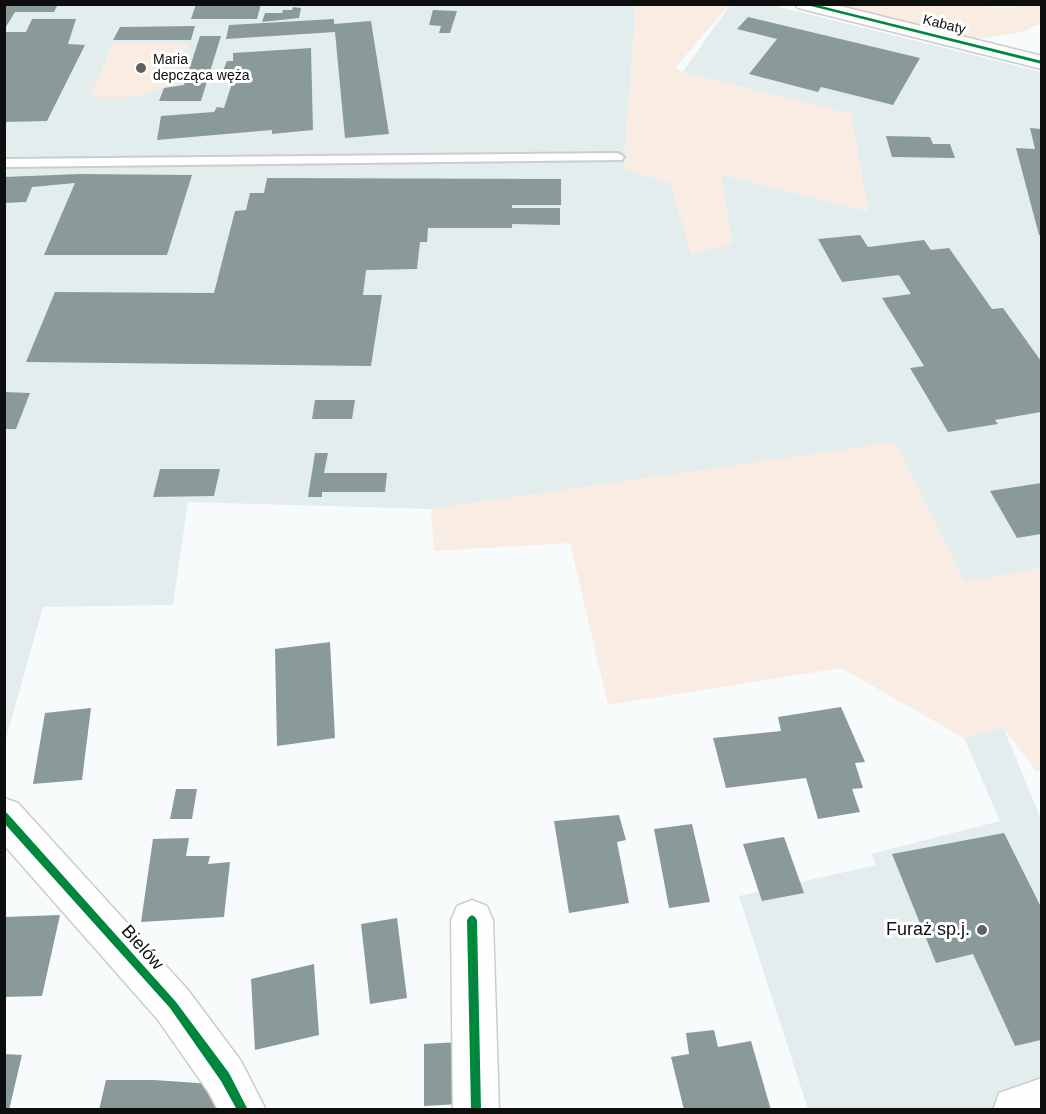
<!DOCTYPE html>
<html>
<head>
<meta charset="utf-8">
<style>
  body { margin:0 }
  #map { position:relative; width:1046px; height:1114px; overflow:hidden; background:#f8fbfb; font-family:Arial,sans-serif }
  canvas { display:block }
  .frame { position:absolute; inset:0; border:6px solid #0d0e0e; pointer-events:none }
</style>
</head>
<body>
<div id="map">
<canvas width="1046" height="1114"></canvas>
<div class="frame"></div>
</div>
<script>
const ctx = document.querySelector('canvas').getContext('2d');
ctx.lineJoin = 'round';
function paint(path, color) { ctx.fillStyle = color; ctx.fill(path, 'evenodd'); }
const shape = rows => new Path2D(rows.map(r => 'M' + r).join(''));
function strokePath(path, color, width, dash) { ctx.strokeStyle = color; ctx.lineWidth = width; ctx.lineCap = dash ? 'butt' : 'round'; ctx.setLineDash(dash || []); ctx.stroke(path); }
function label(font, color, halo, rows, align = 'center') {
  ctx.font = font + ' Arial,sans-serif'; ctx.lineWidth = 6; ctx.setLineDash([]); ctx.textBaseline = 'middle'; ctx.strokeStyle = halo; ctx.fillStyle = color; for (const [text, x, y, turn = 0] of rows) {
    ctx.save(); ctx.translate(x, y); ctx.rotate((+turn || 0) * Math.PI / 180); ctx.textAlign = isNaN(turn) ? turn : align; if (halo) ctx.strokeText(text, 0, 0); ctx.fillText(text, 0, 0); ctx.restore();
  }
}
paint(shape([
  [5,5,636,5,624,169,670,183,732,245,721,174,868,211,850,113,682,73,730,5,772,5,1041,72,1041,568,965,583,895,443,431,509,188,502,173,605,43,607,5,742],
  [1003,727,1041,819,1041,1100,1013,1110,808,1109,739,896,876,865,871,854,1000,821,964,738]
]), '#e3edee');
paint(shape([
  [912,4,1015,7,1015,5,1041,5,1041,25,1036,25,1023,32,964,41,809,5],
  [636,5,729,5,676,67,682,73,851,113,868,212,721,174,732,245,691,254,670,183,624,169],
  [112,44,188,44,175,83,135,97,90,97],
  [895,442,965,582,1041,568,1041,770,1036,771,1003,727,964,738,841,668,608,705,570,543,434,551,431,509]
]), '#f9ece2');
paint(shape([
  [4,4,58,4,54,12,15,12,4,30],
  [196,4,261,4,257,19,191,19],
  [293,7,301,8,299,18,262,22,265,13,282,13,283,10,292,10],
  [433,10,457,11,450,33,439,33,441,26,429,25],
  [748,17,920,58,893,105,821,87,818,92,749,74,777,39,737,29],
  [32,19,76,19,68,44,85,45,47,121,4,122,4,32,26,32],
  [334,19,334,24,371,21,389,134,345,138,335,32,226,39,229,25],
  [195,26,191,40,113,40,120,27],
  [200,36,221,36,201,101,159,101,164,88,184,85],
  [311,48,313,130,272,134,272,130,157,140,161,116,214,112,217,107,224,108,234,77,221,76,227,61,233,61,233,53],
  [1030,128,1041,129,1041,235,1039,235,1016,148,1035,149],
  [886,136,930,137,933,144,950,144,955,158,892,157],
  [79,174,192,175,167,255,44,255,75,183,32,187,26,202,4,203,4,177],
  [267,178,561,179,561,205,512,205,512,208,560,208,560,225,512,224,512,228,428,228,427,242,420,242,417,269,366,270,363,295,382,295,371,366,26,362,55,292,214,293,235,211,246,210,250,193,264,193],
  [860,235,868,247,924,240,931,250,949,248,992,309,1003,308,1041,361,1041,412,995,420,998,424,948,432,910,368,924,366,882,298,911,294,899,275,842,282,818,239],
  [4,392,30,393,16,429,4,429],
  [315,400,355,400,352,419,312,419],
  [315,453,328,453,324,473,387,473,385,492,322,492,322,497,308,497],
  [160,469,220,469,214,496,153,497],
  [1041,483,1041,534,1017,538,990,491],
  [330,642,335,738,277,746,275,649],
  [841,707,865,762,855,763,863,788,852,789,860,812,818,819,806,778,726,788,713,738,781,731,778,717],
  [91,708,82,780,33,784,45,713],
  [176,789,197,789,192,819,170,819],
  [619,815,626,840,617,842,629,903,569,913,554,821],
  [692,824,710,902,669,908,654,829],
  [1004,833,1041,907,1041,1040,1015,1046,973,954,936,963,892,854],
  [784,837,804,893,762,901,743,844],
  [189,838,186,856,210,856,208,864,230,862,224,917,141,922,153,839],
  [60,915,42,996,4,997,4,917],
  [397,918,407,998,370,1004,361,924],
  [314,964,319,1035,255,1050,251,979],
  [714,1030,718,1047,751,1041,771,1110,684,1110,671,1057,689,1054,686,1033],
  [458,1042,459,1104,424,1106,424,1044],
  [4,1054,22,1055,9,1110,4,1110],
  [106,1080,154,1080,212,1084,219,1110,99,1110]
]), '#8a9a9b');
const service = shape([
  [618,153,624,157,622,160,4,167,4,159,618,153]
]);
const minor = shape([
  [795,4,832,4,1042,56,1042,69,798,8,795,4],
  [4,798,18,803,188,990,241,1061,266,1110,218,1110,209,1093,158,1020,4,845,4,798],
  [472,900,487,906,493,920,499,1110,453,1110,451,920,457,906,472,900],
  [1042,1078,1042,1110,993,1110,999,1093,1042,1078]
]);
strokePath(service, '#cbcdcd', 4);
strokePath(minor, '#cbcdcd', 3);
paint(service, '#fefefe');
paint(minor, '#fefefe');
paint(shape([
  [803,4,813,4,1042,61,1042,64,803,4],
  [4,812,7,813,176,1002,229,1073,248,1110,237,1110,221,1081,170,1008,4,823,4,812],
  [472,915,475,917,477,920,481,1110,471,1110,467,920,469,917,472,915]
]), '#00873e');
for (const [x, y, r, color] of [
  [141,68,6,"#5f6161"],
  [982,930,6,"#5f6161"]
]) { const dot = new Path2D(); dot.arc(x, y, r, 0, 2 * Math.PI); ctx.fillStyle = color; ctx.fill(dot); strokePath(dot, '#fff', 2); }
label('14px', '#0d0e0e', '#fff', [
  ["Kabaty",944,25,14]
]);
label('14px', '#0d0e0e', '#fff', [
  ["Maria",153,60],
  ["depcząca węża",153,76]
], 'left');
label('18px', '#0d0e0e', '#fff', [
  ["Furaż sp.j.",970,930]
], 'right');
label('18px', '#0d0e0e', '#fff', [
  ["Bielów",142,948,48]
]);
</script>
</body>
</html>
